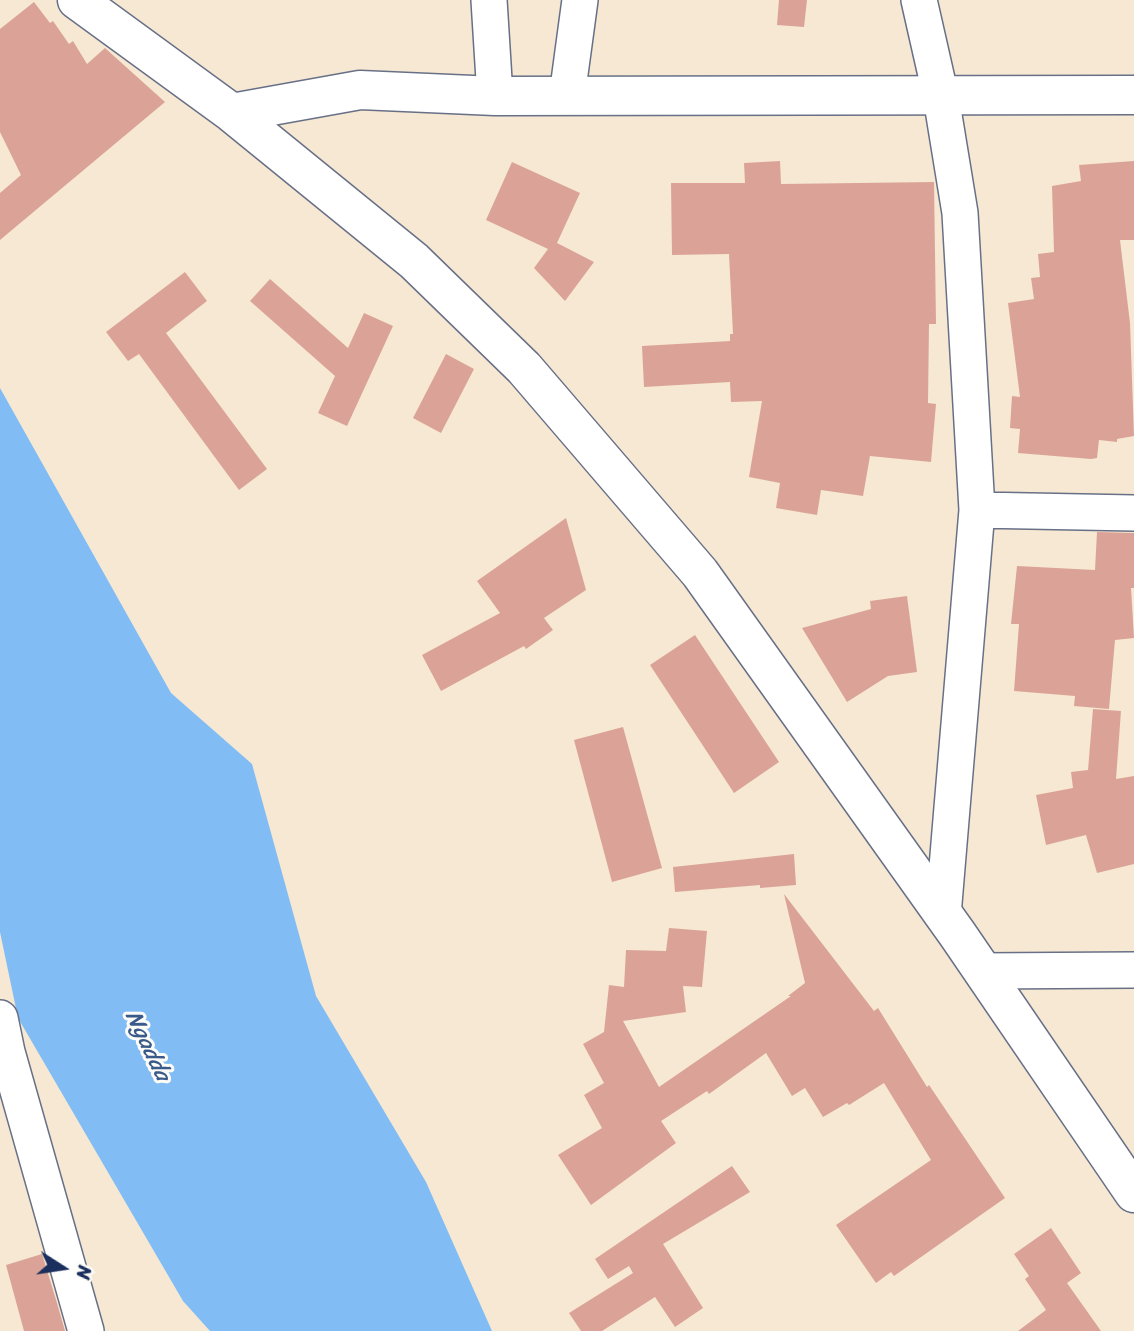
<!DOCTYPE html>
<html>
<head>
<meta charset="utf-8">
<style>
  body { margin:0 }
  #map { position:relative; width:1134px; height:1331px; overflow:hidden; background:#f6e8d2; font-family:Sriracha,sans-serif }
  canvas { display:block }
  .north { position:absolute; left:28px; top:1233px; width:70px; height:70px; -webkit-text-stroke:5px #fdfcf7; paint-order:stroke; rotate:102deg; font-size:19px; font-weight:700; line-height:28px; text-align:center; color:#1b2f5e }
  .north::after { content:''; display:block; margin:auto; width:24px; height:32px; background:#1b2f5e; clip-path:polygon(50% 0,100% 100%,50% 72%,0 100%) }
</style>
</head>
<body>
<div id="map">
<canvas width="1134" height="1331"></canvas>
<div class="north">N</div>
</div>
<script>
const ctx = document.querySelector('canvas').getContext('2d');
ctx.lineJoin = 'round';
function paint(path, color) { ctx.fillStyle = color; ctx.fill(path, 'evenodd'); }
const shape = rows => new Path2D(rows.map(r => 'M' + r).join(''));
function strokePath(path, color, width, dash) { ctx.strokeStyle = color; ctx.lineWidth = width; ctx.lineCap = dash ? 'butt' : 'round'; ctx.setLineDash(dash || []); ctx.stroke(path); }
function label(font, color, halo, rows, align = 'center') {
  ctx.font = font + ' Sriracha,sans-serif'; ctx.lineWidth = 6; ctx.setLineDash([]); ctx.textBaseline = 'middle'; ctx.strokeStyle = halo; ctx.fillStyle = color; for (const [text, x, y, turn = 0] of rows) {
    ctx.save(); ctx.translate(x, y); ctx.rotate((+turn || 0) * Math.PI / 180); ctx.textAlign = isNaN(turn) ? turn : align; if (halo) ctx.strokeText(text, 0, 0); ctx.fillText(text, 0, 0); ctx.restore();
  }
}
paint(shape([
  [0,388,171,693,252,764,316,996,426,1182,492,1331,210,1331,183,1301,18,1018,0,932]
]), '#81bdf4');
paint(shape([
  [779,0,807,0,804,27,777,25],
  [34,2,50,23,53,21,69,44,73,41,87,64,105,48,165,102,0,240,0,193,21,175,0,132,0,29],
  [780,161,781,184,934,182,936,324,929,324,928,403,936,404,931,462,870,456,863,496,821,490,817,515,776,508,780,483,749,477,762,401,731,402,730,382,644,387,642,346,730,341,730,334,733,334,729,254,672,255,671,183,745,183,744,163],
  [1134,161,1134,240,1120,240,1130,323,1134,436,1117,439,1117,442,1099,440,1097,458,1091,459,1018,453,1020,429,1010,428,1012,396,1020,397,1008,303,1034,299,1031,278,1040,277,1038,254,1054,252,1052,186,1081,181,1079,165],
  [512,162,580,193,557,243,594,262,565,301,534,268,548,249,486,220],
  [185,272,207,301,166,333,267,469,239,490,139,354,128,361,106,332],
  [270,279,348,348,364,313,393,326,347,426,318,413,335,376,250,301],
  [446,354,474,369,441,433,413,418],
  [566,518,586,590,544,618,553,630,526,649,524,646,441,691,422,655,500,613,477,581],
  [1097,532,1134,533,1134,588,1131,588,1134,638,1115,640,1109,709,1074,706,1075,696,1014,691,1019,624,1011,624,1017,566,1095,570],
  [907,596,917,672,888,676,847,702,802,628,871,609,870,601],
  [695,635,779,762,734,793,650,665],
  [1093,709,1121,711,1116,779,1134,776,1134,864,1097,873,1086,835,1046,845,1036,795,1073,788,1071,772,1088,770],
  [623,727,662,868,612,882,574,740],
  [794,854,796,885,760,888,760,885,675,892,673,867],
  [784,894,874,1011,878,1008,927,1087,929,1085,1005,1198,894,1276,891,1272,876,1283,836,1225,931,1160,884,1083,849,1105,847,1103,823,1117,805,1088,792,1096,766,1053,709,1094,707,1091,661,1121,676,1143,591,1205,558,1155,602,1128,584,1095,604,1083,583,1044,604,1032,609,985,624,987,626,950,666,951,669,928,707,931,702,987,683,986,686,1012,623,1021,659,1087,791,996,788,996,805,983],
  [732,1166,750,1192,663,1244,703,1308,675,1327,655,1297,602,1331,581,1331,569,1313,633,1273,629,1266,608,1279,595,1259],
  [1051,1228,1081,1273,1067,1283,1101,1331,1018,1331,1046,1310,1025,1279,1029,1276,1014,1254],
  [42,1254,57,1303,65,1331,24,1331,6,1265]
]), '#dba397');
const street = shape([
  [489,0,495,96],
  [919,0,941,97,960,213,977,510,943,915],
  [567,96,580,0],
  [977,510,1134,513],
  [982,971,1134,970],
  [0,1018,7,1052,86,1331]
]);
const secondary = shape([
  [77,0,232,113,414,261,524,368,700,573,958,935,1134,1193],
  [232,113,360,90,495,96,1134,95]
]);
strokePath(street, '#687087', 38);
strokePath(secondary, '#687087', 41);
strokePath(street, '#fff', 35);
strokePath(secondary, '#fff', 38);
label('italic 23px', '#3a5a8b', '#fdfcf7', [
  ["Ngadda",147,1046,64]
]);
</script>
</body>
</html>
